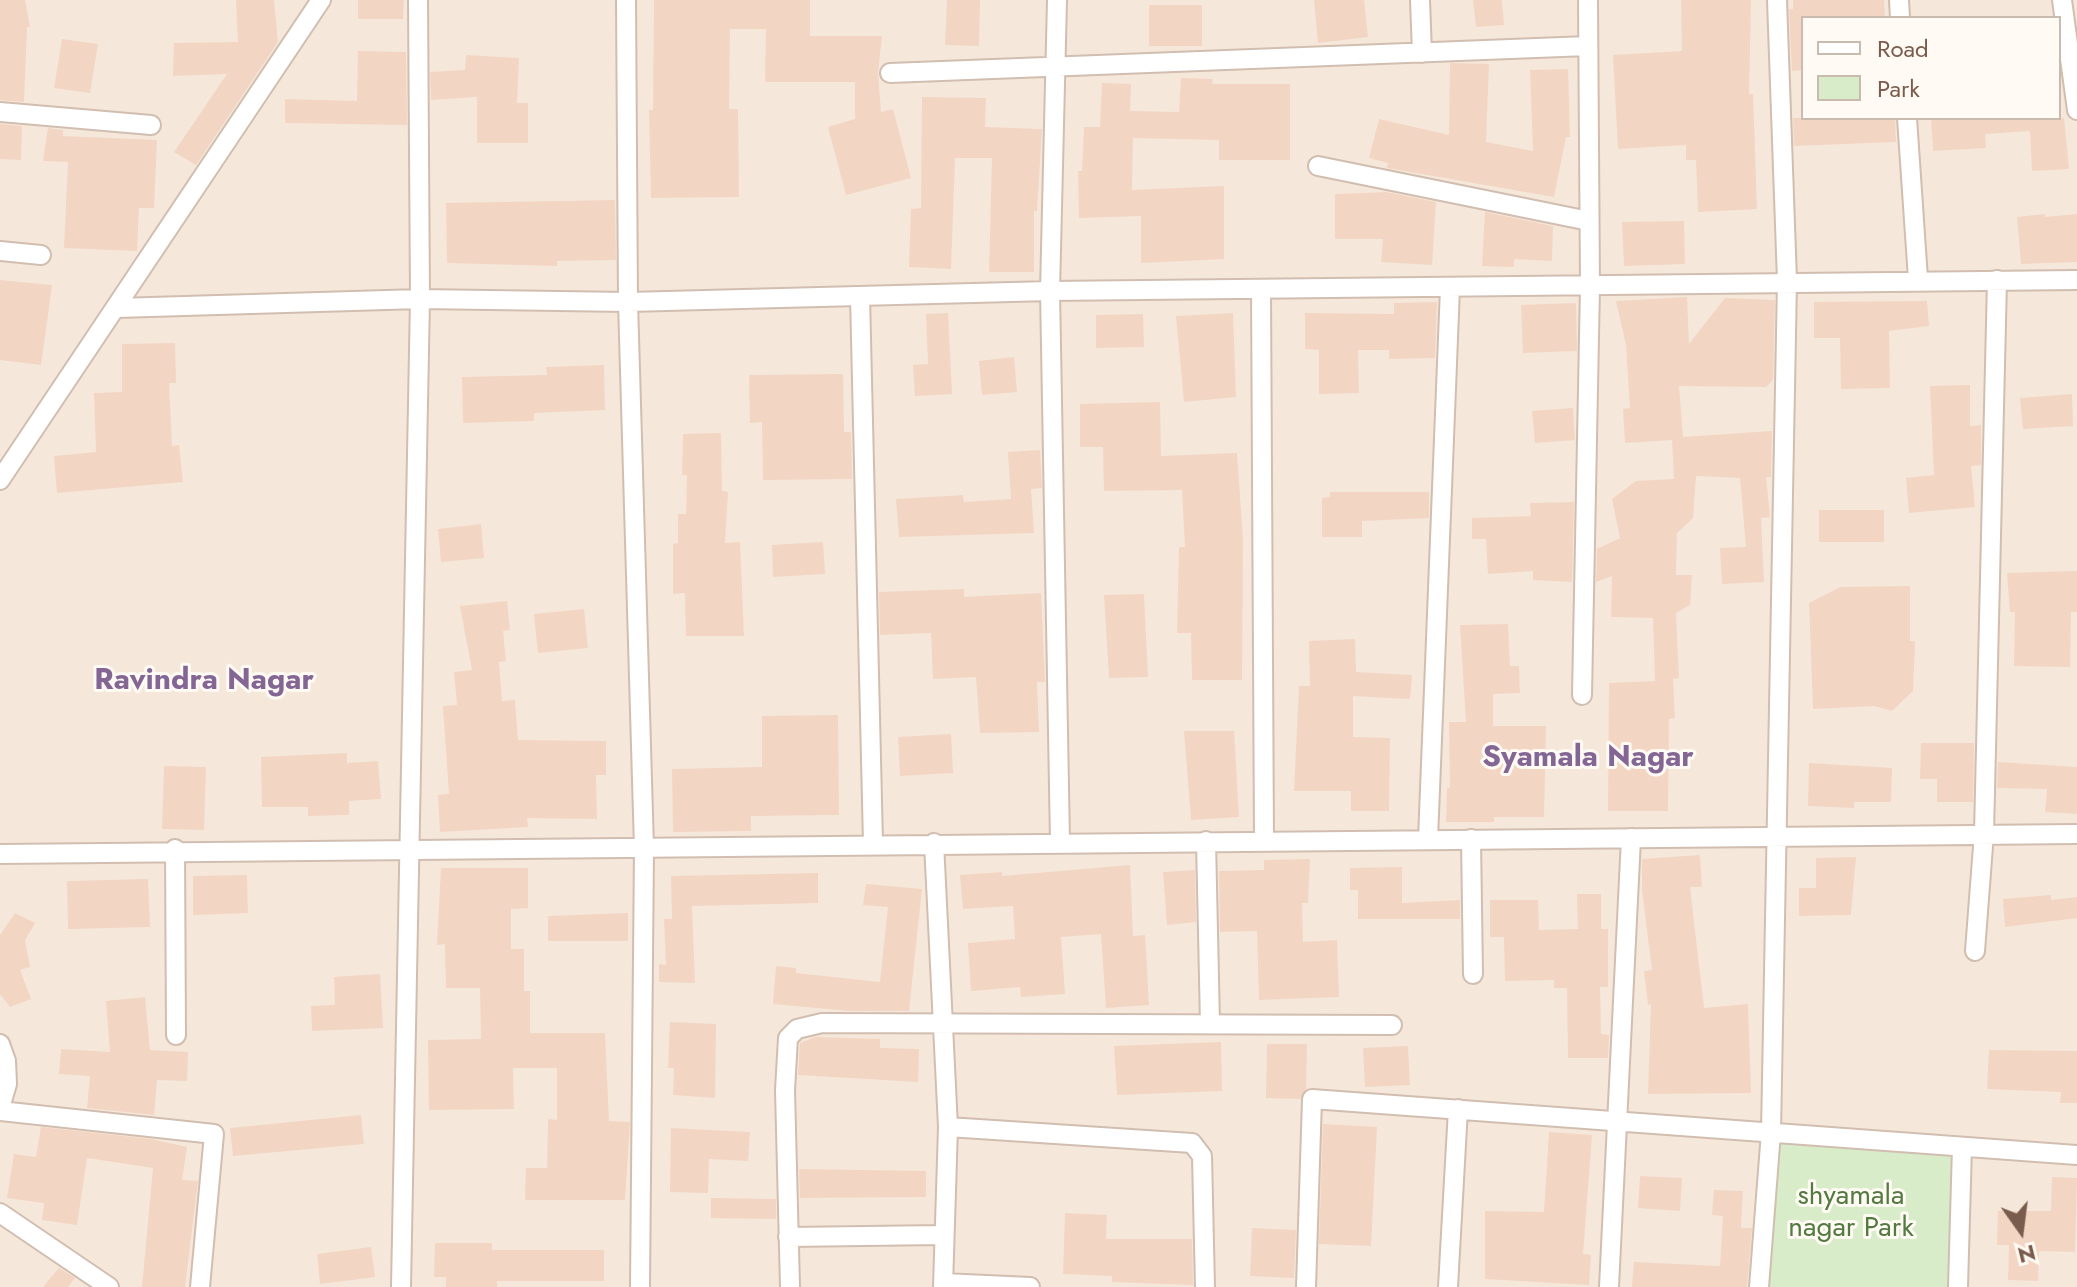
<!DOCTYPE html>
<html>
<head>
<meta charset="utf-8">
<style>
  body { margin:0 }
  #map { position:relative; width:2077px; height:1287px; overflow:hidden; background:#fdf6ec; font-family:Jost,sans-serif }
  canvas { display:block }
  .legend { position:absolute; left:1801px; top:16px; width:260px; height:104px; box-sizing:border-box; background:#fffaf3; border:2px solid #cabbb1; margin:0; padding:10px 14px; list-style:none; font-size:24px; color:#7a5c4d }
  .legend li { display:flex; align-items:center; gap:16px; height:40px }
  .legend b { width:40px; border:2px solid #cabbb1 }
  .north { position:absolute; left:1981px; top:1191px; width:80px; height:80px; -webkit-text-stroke:6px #fffaf3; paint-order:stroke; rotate:166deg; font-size:22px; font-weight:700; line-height:32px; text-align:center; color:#7a5c4d }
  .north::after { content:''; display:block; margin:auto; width:28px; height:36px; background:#7a5c4d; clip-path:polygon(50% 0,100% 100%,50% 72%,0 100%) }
</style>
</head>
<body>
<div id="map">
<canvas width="2077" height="1287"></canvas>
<ul class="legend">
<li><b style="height:10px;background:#fff"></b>Road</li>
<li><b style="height:22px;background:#d8ecc9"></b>Park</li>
</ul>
<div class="north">N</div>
</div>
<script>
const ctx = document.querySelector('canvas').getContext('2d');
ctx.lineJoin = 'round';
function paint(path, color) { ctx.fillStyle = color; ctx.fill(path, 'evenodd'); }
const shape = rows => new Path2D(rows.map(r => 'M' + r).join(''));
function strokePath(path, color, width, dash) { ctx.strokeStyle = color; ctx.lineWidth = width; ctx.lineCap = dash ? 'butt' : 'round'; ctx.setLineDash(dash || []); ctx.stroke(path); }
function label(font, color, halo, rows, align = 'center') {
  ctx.font = font + ' Jost,sans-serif'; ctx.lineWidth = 6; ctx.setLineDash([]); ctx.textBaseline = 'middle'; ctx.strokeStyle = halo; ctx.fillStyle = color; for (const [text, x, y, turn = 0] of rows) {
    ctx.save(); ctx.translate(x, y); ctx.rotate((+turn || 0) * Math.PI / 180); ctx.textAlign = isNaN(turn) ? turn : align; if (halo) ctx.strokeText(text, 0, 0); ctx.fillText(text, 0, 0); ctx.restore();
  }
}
paint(shape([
  [0,0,2077,0,2077,1287,0,1287],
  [1803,18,2059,18,2059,118,1803,118]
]), '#f5e8da');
paint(shape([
  [1771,1132,1962,1147,1958,1287,1759,1287]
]), '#d8ecc9');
paint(shape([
  [0,0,25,0,30,27,27,27,24,102,0,100],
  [236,0,274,0,278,42,196,165,174,152,227,74,173,76,174,43,238,42],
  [358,0,404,0,403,19,358,19],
  [654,0,810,0,810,36,882,36,878,73,881,112,893,109,911,178,846,195,828,127,855,119,855,82,765,82,766,29,730,29,729,109,738,109,739,197,651,198,649,110,653,110],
  [947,0,980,0,979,46,945,45],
  [1314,0,1364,0,1368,37,1318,43],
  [1473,0,1502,0,1504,25,1476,27],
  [1681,0,1751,0,1749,94,1753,94,1757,209,1698,212,1696,160,1686,160,1686,145,1618,149,1613,55,1682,51],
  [1793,0,1884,0,1885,18,1803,18,1803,70,1792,71,1789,9,1793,9],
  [1149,5,1202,5,1202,46,1149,46],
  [62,39,98,44,90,93,54,88],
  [358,51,406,52,407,125,285,123,285,99,357,101],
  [466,55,519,58,517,103,528,103,528,143,477,143,477,97,431,100,430,72,465,70],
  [1450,63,1489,64,1486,142,1533,151,1530,70,1568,69,1570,137,1566,137,1554,197,1387,168,1388,163,1369,158,1379,119,1449,135],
  [1181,78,1213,79,1212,84,1290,84,1290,160,1219,160,1219,140,1133,138,1132,190,1224,186,1224,259,1141,263,1141,216,1079,218,1078,171,1082,171,1084,127,1100,127,1102,83,1131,84,1130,111,1179,112],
  [922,97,986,98,985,127,1042,129,1037,211,1034,211,1034,272,989,272,992,158,955,158,951,269,909,267,911,209,921,208],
  [1793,118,1895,118,1896,142,1794,146],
  [1931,118,2064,118,2069,169,2032,171,2030,131,1985,134,1986,148,1933,151],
  [0,124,22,126,21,160,0,159],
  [48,128,63,130,63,136,157,140,154,208,139,208,137,251,64,248,68,162,43,161],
  [1386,192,1436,202,1432,265,1381,262,1383,239,1335,239,1335,194],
  [615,200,616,260,557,261,557,266,447,263,446,203],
  [1485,212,1553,226,1552,261,1514,259,1514,267,1482,266],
  [2045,214,2045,217,2077,214,2077,262,2021,264,2017,217],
  [1684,221,1685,264,1624,266,1622,222],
  [0,280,52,285,41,365,0,360],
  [1687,297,1689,344,1725,298,1775,300,1773,380,1766,387,1679,386,1683,437,1772,431,1771,477,1766,477,1770,517,1761,518,1764,582,1722,584,1720,548,1746,547,1740,478,1696,476,1693,518,1677,533,1676,575,1692,575,1690,605,1676,613,1679,678,1673,679,1675,718,1669,719,1668,811,1608,811,1609,683,1655,681,1653,618,1611,617,1612,576,1596,582,1597,549,1620,538,1612,499,1636,481,1674,479,1672,440,1625,443,1623,409,1630,408,1626,345,1616,301],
  [1927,301,1929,326,1889,331,1890,388,1841,389,1840,338,1814,338,1814,302],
  [1437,302,1435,358,1389,359,1389,350,1358,350,1359,393,1319,394,1319,350,1305,349,1305,313,1394,314,1394,303],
  [1576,303,1577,351,1523,353,1521,305],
  [948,313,952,394,915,396,913,365,928,364,926,314],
  [1233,313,1236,397,1184,402,1176,316],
  [1143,314,1144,347,1096,348,1096,315],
  [175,343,176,383,169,383,172,446,179,445,183,482,57,493,54,456,96,452,94,393,122,392,122,344],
  [1014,357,1017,392,982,395,979,361],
  [604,365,605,410,534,413,534,421,463,423,462,377,547,375,546,367],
  [843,374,844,432,851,432,852,479,763,480,762,422,750,423,749,375],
  [1970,385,1970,426,1981,425,1981,465,1971,466,1975,507,1909,513,1906,478,1934,475,1930,386],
  [2072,394,2073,426,2023,429,2020,398],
  [1160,402,1161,456,1237,453,1243,540,1242,680,1192,680,1191,633,1177,633,1179,547,1185,547,1182,490,1104,491,1103,447,1080,447,1080,404],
  [1573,408,1575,440,1535,443,1532,411],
  [721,433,722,491,728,492,725,543,740,542,744,636,686,636,685,593,673,594,673,544,678,543,678,514,686,514,687,475,682,475,683,434],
  [1040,450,1042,488,1031,489,1034,533,899,537,896,499,963,495,964,502,1011,499,1008,452],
  [1330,492,1429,492,1429,518,1362,521,1362,537,1322,537,1322,498,1330,497],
  [1574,502,1572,582,1533,580,1533,571,1488,574,1486,539,1472,539,1472,518,1531,516,1530,503],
  [1819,510,1884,510,1884,542,1819,542],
  [481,524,484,558,441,562,438,529],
  [823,542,825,574,773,577,772,545],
  [2077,571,2077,612,2071,612,2070,667,2014,666,2015,612,2010,612,2007,573],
  [1910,586,1910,641,1915,641,1913,691,1892,711,1874,706,1813,709,1809,603,1840,587],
  [964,589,964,597,1041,593,1045,682,1037,682,1039,732,980,733,976,677,933,679,931,633,880,635,879,592],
  [1144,594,1148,677,1109,678,1104,595],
  [507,601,510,630,503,631,506,661,499,662,502,701,515,700,518,740,606,741,606,775,596,775,597,819,527,818,528,827,440,832,438,795,449,794,443,706,457,705,454,672,472,670,460,606],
  [584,609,588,648,538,653,534,614],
  [1508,624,1510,666,1519,666,1520,693,1493,694,1493,726,1546,726,1544,817,1494,817,1494,822,1446,822,1447,788,1450,788,1449,722,1466,722,1460,625],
  [1355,639,1356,672,1412,675,1410,699,1353,696,1353,737,1390,738,1389,811,1351,811,1351,791,1294,791,1299,686,1310,686,1309,641],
  [838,715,839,815,751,816,751,831,673,832,672,769,762,767,762,716],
  [1184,731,1234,731,1239,817,1191,820],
  [951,734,953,773,900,776,898,737],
  [1921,743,1974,743,1973,802,1937,802,1937,779,1920,779],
  [347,753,347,763,378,761,381,799,349,801,349,815,308,816,308,807,262,807,261,757],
  [1998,762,2077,767,2077,814,2045,812,2047,789,1997,788],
  [1809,763,1892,768,1891,802,1854,802,1854,808,1808,806],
  [164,766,206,767,204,830,162,829],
  [1700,855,1702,887,1690,887,1704,1008,1748,1004,1751,1093,1648,1094,1651,1004,1648,1005,1644,971,1652,970,1642,890,1642,859],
  [1856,857,1851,915,1799,916,1799,888,1816,888,1816,858],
  [1310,859,1308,903,1302,903,1303,942,1337,940,1339,997,1259,1000,1257,931,1220,932,1219,871,1264,870,1264,860],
  [1130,865,1133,936,1145,935,1149,1005,1106,1008,1101,934,1061,937,1065,994,1021,997,1020,987,971,991,968,943,1015,939,1013,906,963,909,960,875,1002,872,1002,876],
  [1402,867,1402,903,1460,900,1460,919,1358,919,1358,890,1350,890,1350,868],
  [441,868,528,868,528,908,511,909,511,949,524,949,524,991,530,991,530,1033,605,1033,609,1121,630,1122,625,1200,525,1200,526,1168,547,1168,548,1119,557,1120,557,1068,513,1068,514,1109,429,1110,428,1040,481,1039,480,988,446,988,445,944,437,945],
  [1195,870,1196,922,1167,925,1163,872],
  [818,873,818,903,692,906,695,983,659,982,659,964,666,965,664,919,672,919,671,876],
  [247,875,248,913,193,915,193,876],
  [148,879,150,927,68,929,67,881],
  [866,884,922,889,909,1011,849,1011,773,1004,776,966,796,968,796,973,880,982,888,907,863,905],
  [1577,894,1601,894,1601,929,1608,929,1608,987,1600,987,1601,1034,1609,1035,1608,1058,1568,1058,1567,988,1554,988,1554,980,1505,981,1504,937,1490,937,1490,900,1538,900,1539,930,1578,929],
  [2051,895,2051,900,2077,897,2077,918,2005,927,2003,899],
  [15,913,35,923,25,940,30,967,20,970,31,999,10,1007,0,994,0,935],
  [628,913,628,941,548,941,548,916],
  [380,974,383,1028,312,1031,311,1006,335,1005,334,977],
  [145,997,150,1050,188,1052,187,1081,157,1080,154,1115,87,1108,90,1076,59,1074,61,1049,110,1052,106,1001],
  [670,1022,716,1024,715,1098,673,1095,674,1068,668,1068],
  [815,1037,880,1039,880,1048,919,1049,918,1082,798,1075,800,1043],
  [1221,1042,1222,1091,1117,1095,1114,1046],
  [1267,1044,1307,1044,1306,1089,1300,1099,1266,1098],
  [1408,1046,1410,1085,1365,1087,1363,1048],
  [1989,1050,2077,1051,2077,1103,2060,1103,2061,1092,1987,1089],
  [361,1115,364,1144,233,1156,230,1128],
  [1323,1124,1377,1127,1371,1246,1319,1244],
  [41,1127,151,1139,187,1147,182,1180,198,1181,185,1287,142,1287,153,1168,87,1158,77,1225,42,1220,44,1203,7,1198,14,1154,36,1157],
  [671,1128,750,1132,748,1161,709,1159,708,1193,670,1192],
  [1549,1132,1592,1135,1583,1254,1591,1255,1589,1285,1485,1279,1485,1211,1544,1212],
  [799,1169,926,1171,926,1197,800,1198],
  [1640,1176,1682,1178,1680,1211,1638,1208],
  [2052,1177,2077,1178,2075,1252,2039,1251,2038,1281,2008,1280,2009,1245,1997,1245,1998,1211,2051,1211],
  [1714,1190,1743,1191,1741,1228,1752,1228,1747,1287,1632,1287,1634,1262,1720,1266,1723,1216,1712,1215],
  [711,1198,776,1199,776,1219,711,1218],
  [1065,1213,1107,1215,1106,1239,1192,1239,1193,1285,1112,1282,1112,1276,1063,1274],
  [1252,1228,1296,1230,1294,1278,1250,1276],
  [435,1243,492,1243,492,1250,604,1250,604,1281,497,1281,497,1287,446,1287,446,1277,434,1277],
  [371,1247,375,1277,320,1284,317,1254],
  [59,1268,75,1278,68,1287,43,1287]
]), '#f3d5c3');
const street = shape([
  [626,0,628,302,644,848,640,1287],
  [1057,0,1050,291,1060,842],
  [1420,0,1422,53],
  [1899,0,1900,18],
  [2062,0,2077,110],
  [890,73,1588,46],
  [0,112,151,125],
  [1907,118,1918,279],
  [1318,166,1589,221],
  [0,251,41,255],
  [1261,289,1264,840],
  [860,296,873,843],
  [117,308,420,299,628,302,1050,291,2077,280],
  [0,480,321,0],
  [1582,695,1590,286,1588,0],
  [1428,839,1450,288],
  [1471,839,1473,974],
  [1206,841,1210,1024],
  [934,843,948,1127,943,1287],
  [175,849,176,1035],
  [0,854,2077,834],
  [1975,951,1984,833,1997,280],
  [0,1044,6,1061,7,1084,0,1108],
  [0,1111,214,1134,200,1287],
  [948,1127,1192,1143,1202,1156,1205,1287],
  [0,1213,109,1287],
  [788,1237,942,1235],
  [943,1283,1030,1287],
  [401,1287,420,299,418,0],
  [790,1287,785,1090,788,1038,797,1029,822,1023,1392,1025],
  [1306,1287,1312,1099,2077,1155],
  [1448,1287,1458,1109],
  [1609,1287,1631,838],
  [1759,1287,1771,1132,1787,281,1777,0],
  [1958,1287,1962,1147]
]);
strokePath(street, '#d1beb0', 22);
strokePath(street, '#fff', 18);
label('28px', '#537a41', '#fffaf3', [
  ["shyamala",1851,1197],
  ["nagar Park",1851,1229]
]);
label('bold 30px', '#846695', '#fffaf3', [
  ["Ravindra Nagar",204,682],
  ["Syamala Nagar",1588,759]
]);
</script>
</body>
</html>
